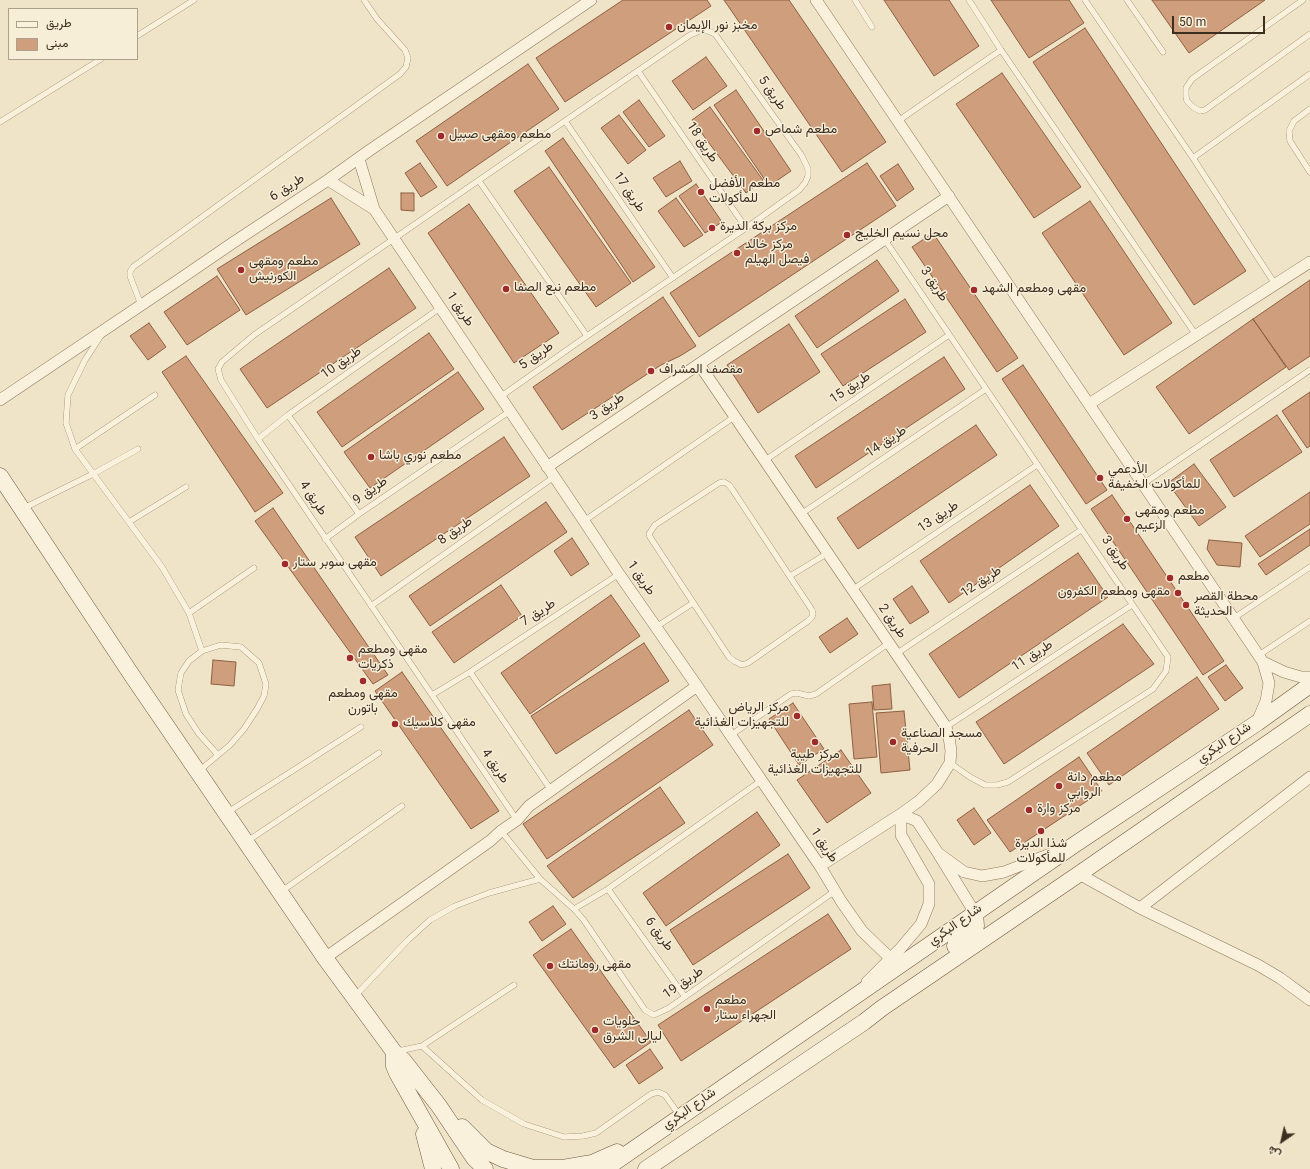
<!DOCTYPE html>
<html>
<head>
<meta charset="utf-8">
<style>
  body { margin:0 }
  #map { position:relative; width:1310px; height:1169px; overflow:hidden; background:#f0e4c8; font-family:Georgia,Vazirmatn,serif }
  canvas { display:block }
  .legend { position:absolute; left:8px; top:8px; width:130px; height:52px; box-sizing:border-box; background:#f7eed8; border:1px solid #ada18e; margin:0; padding:5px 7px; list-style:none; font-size:12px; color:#3d2e20 }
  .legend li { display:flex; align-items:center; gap:8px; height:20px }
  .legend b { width:20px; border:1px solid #ada18e }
  .north { position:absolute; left:1262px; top:1121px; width:40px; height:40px; -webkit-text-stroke:3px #f7eed8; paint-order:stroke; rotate:214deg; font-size:11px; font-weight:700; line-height:16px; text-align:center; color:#3d2e20 }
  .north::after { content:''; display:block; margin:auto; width:14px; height:18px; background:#3d2e20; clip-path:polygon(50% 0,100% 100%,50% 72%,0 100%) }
  .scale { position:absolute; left:1172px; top:16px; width:93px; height:18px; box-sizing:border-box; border:2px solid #3d2e20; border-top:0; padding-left:5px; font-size:12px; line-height:14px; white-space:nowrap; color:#3d2e20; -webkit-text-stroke:3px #f7eed8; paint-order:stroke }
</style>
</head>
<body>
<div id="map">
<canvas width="1310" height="1169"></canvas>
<ul class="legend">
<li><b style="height:5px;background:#faf1dc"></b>طريق</li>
<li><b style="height:11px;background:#cf9f7d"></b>مبنى</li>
</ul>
<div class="north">ش</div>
<div class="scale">50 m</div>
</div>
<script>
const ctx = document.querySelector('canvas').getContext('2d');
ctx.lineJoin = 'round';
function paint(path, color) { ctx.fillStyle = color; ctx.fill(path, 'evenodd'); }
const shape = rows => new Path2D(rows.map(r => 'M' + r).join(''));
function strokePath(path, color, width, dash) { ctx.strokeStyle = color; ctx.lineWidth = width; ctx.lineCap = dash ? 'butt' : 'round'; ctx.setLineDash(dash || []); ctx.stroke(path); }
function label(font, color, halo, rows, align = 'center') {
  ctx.font = font + ' Georgia,Vazirmatn,serif'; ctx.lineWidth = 3; ctx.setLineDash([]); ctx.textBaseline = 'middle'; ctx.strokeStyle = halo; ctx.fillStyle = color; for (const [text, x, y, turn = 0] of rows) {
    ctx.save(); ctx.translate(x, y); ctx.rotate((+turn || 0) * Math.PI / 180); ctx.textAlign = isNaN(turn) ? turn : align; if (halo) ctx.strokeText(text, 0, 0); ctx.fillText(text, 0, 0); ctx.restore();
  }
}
const building = shape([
  [623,0,707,0,711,6,565,102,536,58,623,0],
  [724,0,789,0,886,142,842,172,724,0],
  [884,0,949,0,979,46,934,76,884,0],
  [991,0,1069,0,1084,23,1029,58,991,0],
  [1152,0,1265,0,1189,53,1152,0],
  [1085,28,1246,271,1194,305,1033,62,1085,28],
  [706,57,727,86,693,110,672,81,706,57],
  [528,64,559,109,447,186,416,141,528,64],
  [1002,73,1081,187,1034,218,956,104,1002,73],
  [736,90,791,171,769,186,714,105,736,90],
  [639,100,665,136,649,147,623,112,639,100],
  [710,107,763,180,746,193,692,120,710,107],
  [619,115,646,150,628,164,601,128,619,115],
  [563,138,655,267,633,282,545,151,563,138],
  [680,161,692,181,666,197,653,178,680,161],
  [420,163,437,187,421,197,405,173,420,163],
  [867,163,896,206,699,337,670,293,867,163],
  [898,164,914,189,897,201,880,176,898,164],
  [549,167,631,283,596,307,514,191,549,167],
  [696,184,722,222,705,233,679,196,696,184],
  [401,193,414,193,414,211,401,210,401,193],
  [331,198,360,244,246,315,217,269,331,198],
  [676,198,703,235,684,247,658,211,676,198],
  [1090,201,1172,323,1124,355,1042,233,1090,201],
  [469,204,559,333,514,363,428,233,469,204],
  [933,233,1018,358,997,372,912,247,933,233],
  [877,260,899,291,817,348,795,316,877,260],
  [389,268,416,308,267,408,240,369,389,268],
  [217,276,240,310,187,345,164,312,217,276],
  [1310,280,1310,356,1289,370,1253,319,1310,280],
  [663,297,696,346,680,356,661,365,562,430,533,387,663,297],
  [905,299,926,332,843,386,821,354,905,299],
  [1253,319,1286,367,1189,434,1156,387,1253,319],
  [149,323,166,347,148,360,130,336,149,323],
  [789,324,820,372,758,413,727,365,789,324],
  [429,333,454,369,342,447,317,412,429,333],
  [186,356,283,493,255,512,162,372,186,356],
  [944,357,965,389,816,488,795,456,944,357],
  [1023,365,1107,490,1086,504,1002,379,1023,365],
  [458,372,484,409,370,488,344,452,458,372],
  [1310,392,1310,446,1307,448,1282,411,1310,392],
  [1277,415,1302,452,1234,497,1210,460,1277,415],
  [976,425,997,455,858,549,837,518,976,425],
  [504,437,530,476,381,576,355,537,504,437],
  [1194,464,1226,507,1199,526,1168,483,1194,464],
  [1030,485,1059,526,949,603,920,561,1030,485],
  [1310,492,1310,524,1260,557,1245,536,1310,492],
  [1112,495,1224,661,1203,675,1091,509,1112,495],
  [546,502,567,532,430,626,409,596,546,502],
  [273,508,388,675,373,684,255,521,273,508],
  [1310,529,1310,545,1266,575,1258,564,1310,529],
  [572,538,589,564,571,576,554,551,572,538],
  [1209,540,1242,543,1240,567,1217,565,1207,549,1209,540],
  [1078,553,1108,597,959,698,929,654,1078,553],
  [501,585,522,616,454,663,432,632,501,585],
  [912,586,929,612,910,624,893,599,912,586],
  [611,595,640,636,530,714,501,673,611,595],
  [847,618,858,634,830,653,819,637,847,618],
  [1123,624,1154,664,1004,764,976,722,1123,624],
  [644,643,669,681,556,754,531,716,644,643],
  [213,660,236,662,234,686,211,684,213,660],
  [1226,665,1243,688,1225,701,1208,677,1226,665],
  [402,672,499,811,471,829,375,691,402,672],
  [1197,677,1219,709,1109,785,1087,753,1197,677],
  [890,684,892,709,874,710,872,686,890,684],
  [872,702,877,757,854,759,849,704,872,702],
  [793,703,824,749,799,765,769,719,793,703],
  [689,710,713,745,547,859,523,824,689,710],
  [904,711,910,770,881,773,876,713,904,711],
  [841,750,871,793,827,823,797,780,841,750],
  [1079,757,1102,791,1010,852,987,820,1079,757],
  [660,787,685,823,573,898,547,866,660,787],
  [974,808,991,833,974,845,957,820,974,808],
  [757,812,780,845,666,926,643,893,757,812],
  [788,854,810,888,693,965,670,930,788,854],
  [553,906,566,924,542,941,529,922,553,906],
  [828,914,851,949,681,1061,658,1025,828,914],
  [571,929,651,1042,614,1068,533,955,571,929],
  [650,1049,663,1068,639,1084,626,1065,650,1049]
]);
paint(building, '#cf9f7d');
strokePath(building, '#8d5f41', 1);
const lane = shape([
  [855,0,872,27],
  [969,0,1001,50,1196,335],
  [1085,0,1193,158,1275,284],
  [1127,0,1163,52],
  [1303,0,1192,79,1186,88,1186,97,1187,101,1193,107,1200,111,1205,110,1310,34],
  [137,36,194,0],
  [638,71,746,228],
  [1310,109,1294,121,1289,131,1290,141,1310,172],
  [565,121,673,278],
  [898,121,1001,50],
  [0,122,101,59],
  [1193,158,1310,74],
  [479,181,587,336],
  [885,240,1168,657,1166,671,1153,689,1008,782,997,785,985,785,970,777,950,763],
  [141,305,130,276,130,272,133,267,400,74,406,67,408,58,405,50,377,19,364,0],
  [102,334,85,360,68,395,66,423,75,449,162,567,189,613,202,651],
  [500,397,587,336,746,228,799,190,805,183,808,176,808,169,802,156,715,34,708,31,702,30,690,35,254,335,222,362,218,369,221,380,258,439,517,820],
  [288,415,359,514],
  [258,439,288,415,440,308],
  [75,449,155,395],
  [764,461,949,335],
  [724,482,729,485,732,489,812,610,813,614,812,617,808,621,748,663,742,665,734,661,729,657,650,537,649,534,655,525,719,483,724,482],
  [1143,484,1310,370],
  [24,508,93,474,138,449],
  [801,514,986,389],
  [584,521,734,417],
  [129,522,186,487],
  [325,539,359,514,510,411],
  [790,576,828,553],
  [852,590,1037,465],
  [371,606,554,477],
  [189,613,254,568],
  [1234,618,1310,567],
  [656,627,693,603],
  [896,654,1081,530],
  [1259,655,1310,621],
  [470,672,551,790],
  [432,695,470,672,619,574],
  [946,727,1132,605],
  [731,735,791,694,797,693,809,696,816,694,889,643],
  [199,771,230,745,244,729,257,709,264,696,266,684,259,663,241,647,221,645,202,651,189,661,181,673,178,690,186,714,199,734,218,755],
  [228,812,361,727],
  [501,831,540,879,574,909,583,919,645,1010,654,1015,669,1008,835,891],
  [246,842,379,753],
  [608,889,685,997],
  [282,891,402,806],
  [574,909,608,889,762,780],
  [354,997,408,940,430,920,455,906,489,893,540,879],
  [422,1046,482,1100,524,1124,564,1137,583,1136,596,1133,651,1094,658,1092,665,1095,680,1116],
  [398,1051,422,1046,514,985]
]);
const street = shape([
  [816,0,1263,662,1269,683,1266,701,1257,722],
  [359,159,374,209,584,521,619,574,697,686,820,866,841,901,862,931,890,958],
  [328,180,374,209],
  [699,364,946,727,949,737,951,751,950,763,937,784,919,801,901,814,820,866],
  [0,400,177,281,234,242,328,180,370,150,591,0],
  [1089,404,1310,262],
  [547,467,699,364,949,196],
  [1263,662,1284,672,1301,677,1310,677],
  [901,814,917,821,938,853,975,913],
  [938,853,964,872,982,876,1004,872,1055,852],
  [1079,874,1140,908,1258,965,1280,978,1310,1000],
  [1140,908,1310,777],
  [325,958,490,841,501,831,517,820,529,806,697,686],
  [867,982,900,949,921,924,929,904,929,884,901,835,901,814]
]);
const secondary = shape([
  [0,476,131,674,325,958,394,1052,403,1060,439,1106,474,1158,485,1169],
  [955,946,970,935,974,931,976,926,975,913],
  [394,1052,394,1066,397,1073,451,1169],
  [462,1127,486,1151,503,1159,533,1168,563,1168,592,1163,617,1152],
  [424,1134,433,1169],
  [605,1169,1074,845,1257,723,1310,685],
  [646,1169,864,1022,882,1008,1079,874,1310,714]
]);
strokePath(lane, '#8d765c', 6);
strokePath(street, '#8d765c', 12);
strokePath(secondary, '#6f573f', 17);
strokePath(lane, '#faf1dc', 5.5);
strokePath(street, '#faf1dc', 11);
strokePath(secondary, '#faf1dc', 16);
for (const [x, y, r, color] of [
  [669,27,4,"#9e2a2b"],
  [757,131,4,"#9e2a2b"],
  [441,136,4,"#9e2a2b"],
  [701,192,4,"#9e2a2b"],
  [712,228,4,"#9e2a2b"],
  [847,235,4,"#9e2a2b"],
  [737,253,4,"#9e2a2b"],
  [241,270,4,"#9e2a2b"],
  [506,289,4,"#9e2a2b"],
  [974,290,4,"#9e2a2b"],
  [651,371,4,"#9e2a2b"],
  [371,457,4,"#9e2a2b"],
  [1100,478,4,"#9e2a2b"],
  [1127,519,4,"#9e2a2b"],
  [285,564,4,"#9e2a2b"],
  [1170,578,4,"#9e2a2b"],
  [1178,593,4,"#9e2a2b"],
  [1186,605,4,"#9e2a2b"],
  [350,658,4,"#9e2a2b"],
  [363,681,4,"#9e2a2b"],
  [797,716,4,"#9e2a2b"],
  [395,724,4,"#9e2a2b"],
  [815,742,4,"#9e2a2b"],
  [893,742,4,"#9e2a2b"],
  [1059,786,4,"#9e2a2b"],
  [1029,810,4,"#9e2a2b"],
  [1041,831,4,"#9e2a2b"],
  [550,966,4,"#9e2a2b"],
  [707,1009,4,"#9e2a2b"],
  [595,1030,4,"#9e2a2b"]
]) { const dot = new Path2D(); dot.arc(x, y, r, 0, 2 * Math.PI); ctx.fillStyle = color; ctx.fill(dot); strokePath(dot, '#f7eed8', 1.5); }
label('13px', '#3d2e20', '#f7eed8', [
  ["مخبز نور الإيمان",677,27],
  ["مطعم شماص",765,131],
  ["مطعم ومقهى صبيل",449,136],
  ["مطعم الأفضل",709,185],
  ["للمأكولات",709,200],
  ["مركز بركة الديرة",720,228],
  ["محل نسيم الخليج",855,235],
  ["مركز خالد",745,246],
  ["فيصل الهيلم",745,261],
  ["مطعم ومقهى",249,263],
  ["الكورنيش",249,278],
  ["مطعم نبع الصفا",514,289],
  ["مقهى ومطعم الشهد",982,290],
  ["مقصف المشراف",659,371],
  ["مطعم نوري باشا",379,457],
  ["الأدعمي",1108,471],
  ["للمأكولات الخفيفة",1108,486],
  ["مطعم ومقهى",1135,512],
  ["الزعيم",1135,527],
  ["مقهى سوبر ستار",293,564],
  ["مطعم",1178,578],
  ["مقهى ومطعم الكفرون",1170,593,"right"],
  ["محطة القصر",1194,598],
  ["الحديثة",1194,613],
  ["مقهى ومطعم",358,651],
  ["ذكريات",358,666],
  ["مقهى ومطعم",363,695,"center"],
  ["باتورن",363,710,"center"],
  ["مركز الرياض",789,709,"right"],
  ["للتجهيزات الغذائية",789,724,"right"],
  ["مقهى كلاسيك",403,724],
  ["مسجد الصناعية",901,735],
  ["الحرفية",901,750],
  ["مركز طيبة",815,756,"center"],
  ["للتجهيزات الغذائية",815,771,"center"],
  ["مطعم دانة",1067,779],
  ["الروابي",1067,794],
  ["مركز وارة",1037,810],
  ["شذا الديرة",1041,845,"center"],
  ["للمأكولات",1041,860,"center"],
  ["مقهى رومانتك",558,966],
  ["مطعم",715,1002],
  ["الجهراء ستار",715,1017],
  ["حلويات",603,1023],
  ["ليالى الشرق",603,1038]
], 'left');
label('13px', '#3d2e20', '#f7eed8', [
  ["طريق 5",771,94,55],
  ["طريق 18",701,143,56],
  ["طريق 6",288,189,-33],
  ["طريق 17",628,193,55],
  ["طريق 3",933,285,56],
  ["طريق 1",459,310,56],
  ["طريق 5",537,357,-35],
  ["طريق 10",342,364,-35],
  ["طريق 15",851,389,-34],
  ["طريق 3",608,408,-34],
  ["طريق 14",887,443,-34],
  ["طريق 9",371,492,-35],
  ["طريق 4",312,499,56],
  ["طريق 13",939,518,-34],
  ["طريق 8",456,532,-35],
  ["طريق 3",1114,554,56],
  ["طريق 1",640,579,55],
  ["طريق 12",982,583,-34],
  ["طريق 7",539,614,-33],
  ["طريق 2",891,622,55],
  ["طريق 11",1033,657,-33],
  ["شارع البكري",1225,744,-34],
  ["طريق 4",494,767,56],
  ["طريق 1",823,846,56],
  ["شارع البكري",956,926,-35],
  ["طريق 6",658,935,54],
  ["طريق 19",684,984,-35],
  ["شارع البكري",690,1110,-35]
]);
</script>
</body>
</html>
